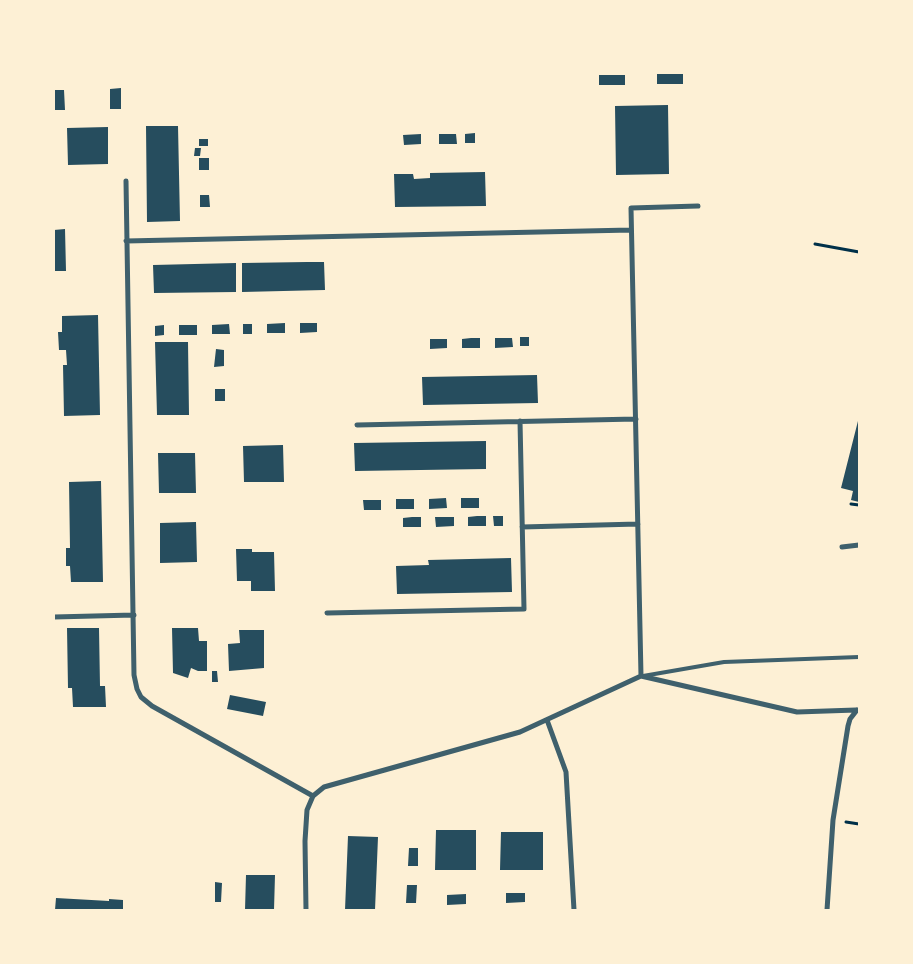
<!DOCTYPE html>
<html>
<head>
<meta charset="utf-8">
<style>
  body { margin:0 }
  #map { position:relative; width:913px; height:964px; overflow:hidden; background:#fdf0d5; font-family:Barlow,sans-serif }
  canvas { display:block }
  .frame { position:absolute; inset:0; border:55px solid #fdf0d5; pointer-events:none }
</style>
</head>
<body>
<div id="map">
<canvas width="913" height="964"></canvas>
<div class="frame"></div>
</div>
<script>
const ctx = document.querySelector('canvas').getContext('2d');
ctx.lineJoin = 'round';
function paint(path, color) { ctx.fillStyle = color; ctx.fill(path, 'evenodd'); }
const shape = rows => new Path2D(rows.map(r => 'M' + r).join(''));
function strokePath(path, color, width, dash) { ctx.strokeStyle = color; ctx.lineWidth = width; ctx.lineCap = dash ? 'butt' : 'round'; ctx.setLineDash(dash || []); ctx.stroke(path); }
paint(shape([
  [657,74,683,74,683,84,657,84],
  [599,75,625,75,625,85,599,85],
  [121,88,121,109,110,109,110,89],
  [54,90,64,90,65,110,54,110],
  [668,105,669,174,616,175,615,106],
  [146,126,178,126,180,221,147,222],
  [108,127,108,164,68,165,67,128],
  [475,133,475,143,465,143,465,134],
  [421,134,421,144,404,145,403,135],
  [439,134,456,134,457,144,439,144],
  [199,139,208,139,208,146,199,146],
  [195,148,201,148,200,156,194,156],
  [199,158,209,158,209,170,199,170],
  [485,172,486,206,395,207,394,174,413,174,414,179,430,178,430,173],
  [200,195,209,195,210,207,200,207],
  [65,229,66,271,54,271,54,230],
  [307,262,324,262,325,290,242,292,242,263],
  [236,263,236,292,154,293,153,265],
  [98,315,100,415,64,416,63,365,67,365,66,350,59,350,58,332,62,332,62,316],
  [285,323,285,333,267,333,267,324],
  [300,323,317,323,317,332,300,333],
  [229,324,230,334,212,334,212,325],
  [243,324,252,324,252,334,243,334],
  [164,325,164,335,155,336,155,326],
  [179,325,197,325,197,335,179,335],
  [520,337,529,337,529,346,520,346],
  [471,338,480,338,480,348,462,348,462,339],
  [495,338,512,338,513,347,495,348],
  [430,339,447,339,447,348,430,349],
  [155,342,188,342,189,415,157,415],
  [216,349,224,350,224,366,214,367],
  [537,375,538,403,423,405,422,377],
  [215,389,225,389,225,401,215,401],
  [859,417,859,502,851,500,853,491,841,488],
  [486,441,486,469,355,471,354,443],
  [283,445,284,482,244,482,243,446],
  [158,453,195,453,196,493,159,493],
  [101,481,103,582,71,582,70,566,66,566,66,548,70,548,69,482],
  [446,498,447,508,429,509,429,499],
  [461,498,479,498,479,508,461,508],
  [396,499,414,499,414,509,396,509],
  [363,500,381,500,381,510,364,510],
  [477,516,486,516,486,526,468,526,468,517],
  [493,516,503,516,503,526,494,526],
  [412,517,421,517,421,527,403,527,403,518],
  [435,517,454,517,454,526,436,527],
  [196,522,197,562,160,563,160,523],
  [236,549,252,549,252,552,274,552,275,591,251,591,251,581,237,581],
  [511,558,512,592,397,594,396,566,429,565,428,560],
  [67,628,99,628,100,686,105,686,106,707,73,707,72,688,68,688],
  [172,628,198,628,199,641,207,641,207,671,198,671,191,668,188,678,173,673],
  [239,630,264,630,264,668,229,671,228,644,240,643],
  [212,671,217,671,218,682,212,682],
  [230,695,266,702,263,716,227,709],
  [436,830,476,830,476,870,435,870],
  [501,832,543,832,543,870,500,870],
  [348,836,378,837,375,910,345,910],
  [409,848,418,848,418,866,408,866],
  [246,875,275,875,274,910,245,910],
  [215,882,222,883,221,902,215,902],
  [407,885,417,885,416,903,406,903],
  [506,893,525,893,525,902,506,903],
  [466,894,466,904,447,905,447,895],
  [56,898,109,901,109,899,123,900,123,910,55,910]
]), '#264d5e');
strokePath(shape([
  [815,244,859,252],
  [851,504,859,505],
  [846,822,859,824]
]), '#003049', 3);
strokePath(shape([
  [643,676,724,662,859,657]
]), '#3f606c', 4);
strokePath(shape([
  [126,181,134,675,137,689,141,697,152,706,313,796],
  [126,241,631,230],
  [357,425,636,419],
  [522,527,638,524],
  [842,547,859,545],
  [327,613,524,609,520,421],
  [54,617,134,615],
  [641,676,631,208,698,206],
  [547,720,566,772,574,910],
  [306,910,305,841,307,810,313,796,324,787,520,732,641,676,797,712,856,710],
  [827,910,833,820,848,726,850,719,857,710]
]), '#3f606c', 5);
</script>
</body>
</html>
